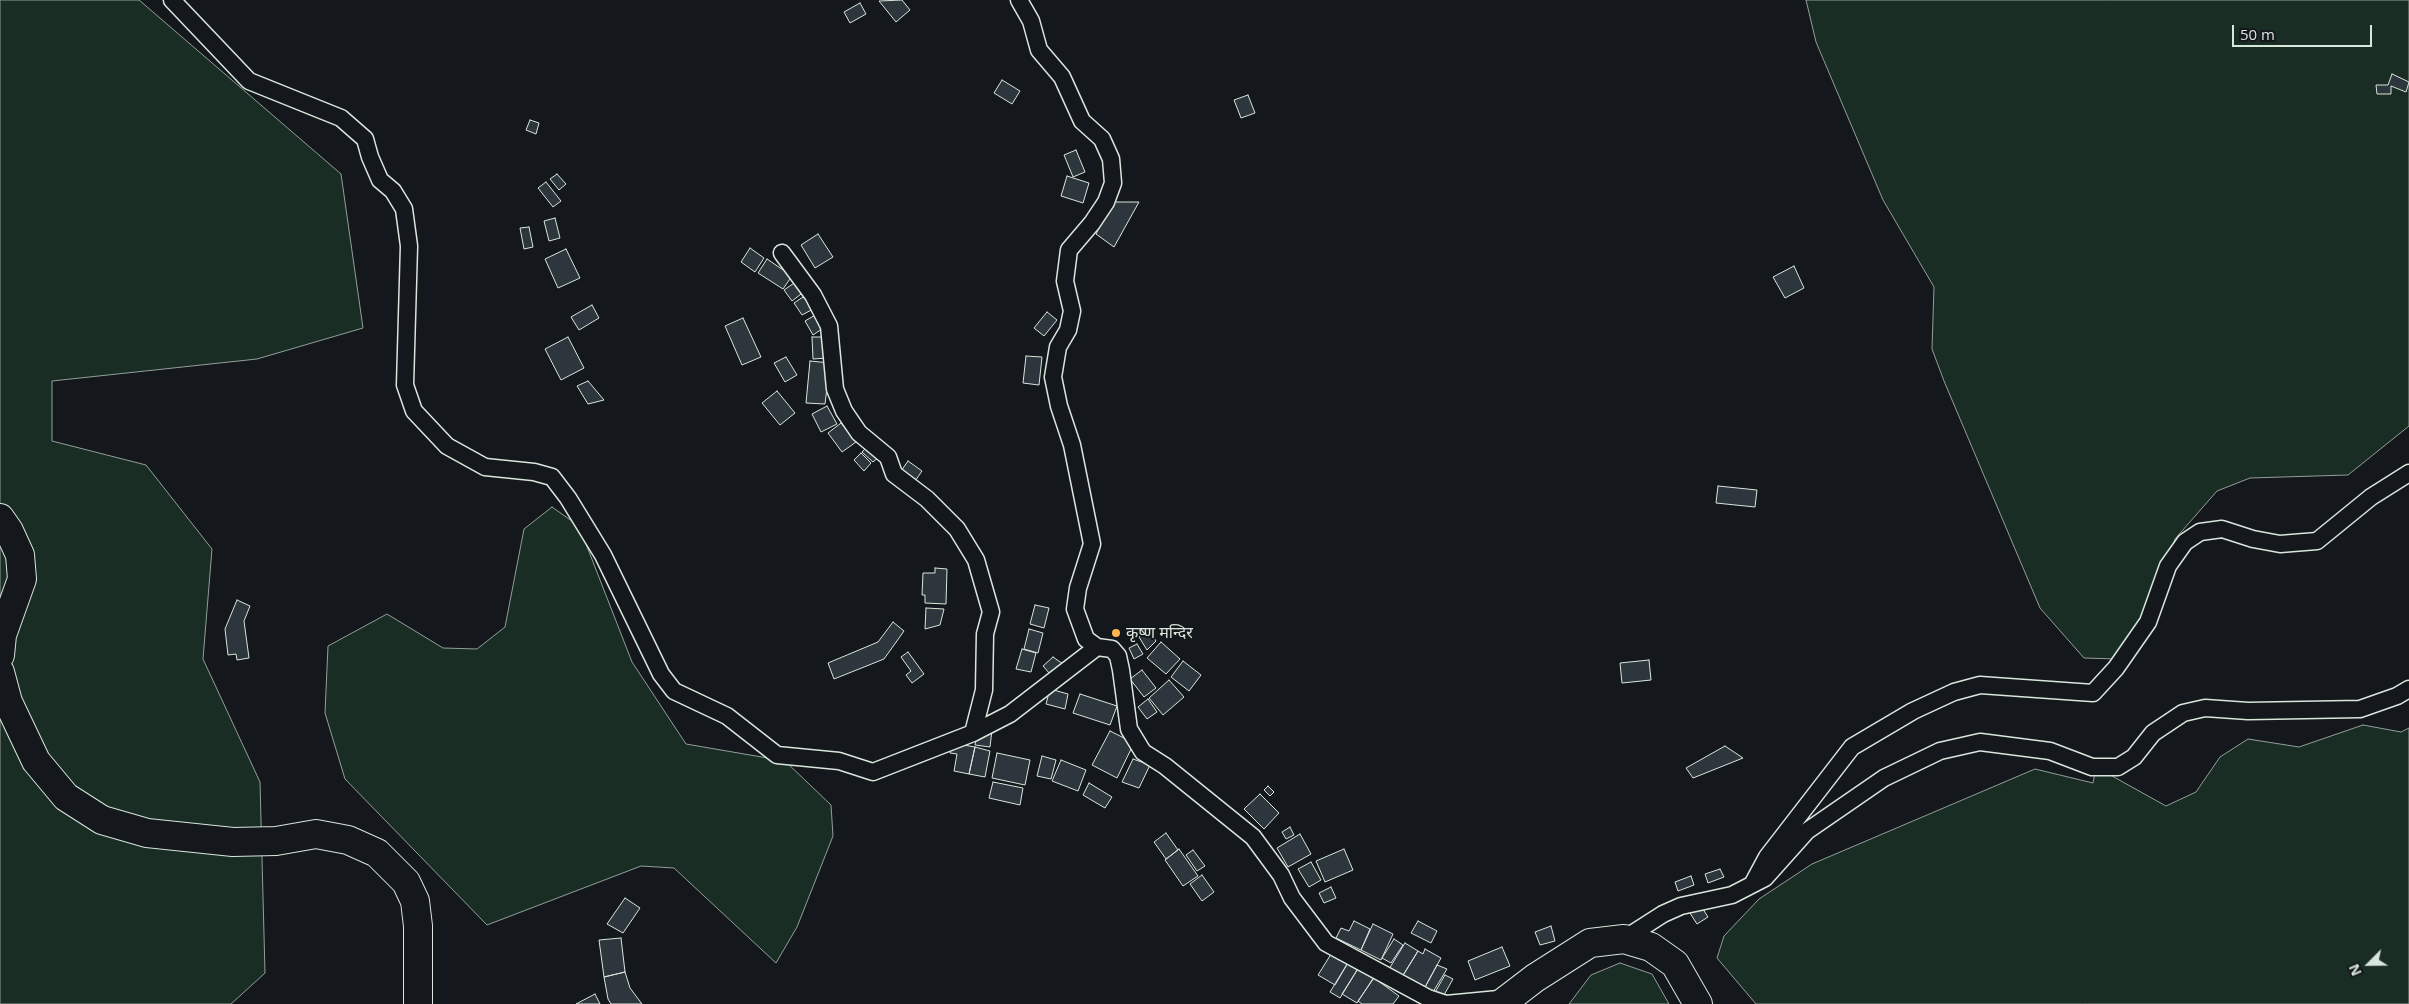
<!DOCTYPE html>
<html>
<head>
<meta charset="utf-8">
<style>
  body { margin:0 }
  #map { position:relative; width:2409px; height:1004px; overflow:hidden; background:#14181c; font-family:"Open Sans",sans-serif }
  canvas { display:block }
  .north { position:absolute; left:2344px; top:939px; width:50px; height:50px; -webkit-text-stroke:4px #14181c; paint-order:stroke; rotate:247deg; font-size:14px; font-weight:700; line-height:20px; text-align:center; color:#d8e6dc }
  .north::after { content:''; display:block; margin:auto; width:18px; height:22px; background:#d8e6dc; clip-path:polygon(50% 0,100% 100%,50% 72%,0 100%) }
  .scale { position:absolute; left:2232px; top:25px; width:140px; height:22px; box-sizing:border-box; border:2px solid #d8e6dc; border-top:0; padding-left:6px; font-size:15px; line-height:18px; white-space:nowrap; color:#d8e6dc; -webkit-text-stroke:4px #14181c; paint-order:stroke }
</style>
</head>
<body>
<div id="map">
<canvas width="2409" height="1004"></canvas>
<div class="north">N</div>
<div class="scale">50 m</div>
</div>
<script>
const ctx = document.querySelector('canvas').getContext('2d');
ctx.lineJoin = 'round';
function paint(path, color) { ctx.fillStyle = color; ctx.fill(path, 'evenodd'); }
const shape = rows => new Path2D(rows.map(r => 'M' + r).join(''));
function strokePath(path, color, width, dash) { ctx.strokeStyle = color; ctx.lineWidth = width; ctx.lineCap = dash ? 'butt' : 'round'; ctx.setLineDash(dash || []); ctx.stroke(path); }
function label(font, color, halo, rows, align = 'center') {
  ctx.font = font + ' "Open Sans","Noto Sans Devanagari",sans-serif'; ctx.lineWidth = 4; ctx.setLineDash([]); ctx.textBaseline = 'middle'; ctx.strokeStyle = halo; ctx.fillStyle = color; for (const [text, x, y, turn = 0] of rows) {
    ctx.save(); ctx.translate(x, y); ctx.rotate((+turn || 0) * Math.PI / 180); ctx.textAlign = isNaN(turn) ? turn : align; if (halo) ctx.strokeText(text, 0, 0); ctx.fillText(text, 0, 0); ctx.restore();
  }
}
const green = shape([
  [0,0,139,0,341,174,363,328,257,359,52,381,52,441,146,465,212,549,203,659,260,782,265,973,231,1004,0,1004,0,0],
  [1806,0,2409,0,2409,426,2348,475,2250,478,2217,491,2175,539,2143,634,2118,659,2084,658,2040,608,1944,381,1932,349,1934,287,1883,200,1816,42,1806,0],
  [552,507,579,526,632,662,686,744,785,761,831,805,833,836,797,927,776,963,674,868,641,866,487,925,345,779,325,713,328,646,387,614,443,648,477,649,505,627,524,529,552,507],
  [2363,725,2401,732,2409,728,2409,1004,1756,1004,1717,958,1724,936,1759,899,1812,864,2035,769,2093,783,2096,767,2166,806,2196,792,2220,757,2248,739,2299,747,2363,725],
  [1620,963,1652,974,1669,1004,1569,1004,1591,975,1620,963]
]);
paint(green, '#1a2d24');
strokePath(green, '#939e99', 1);
const building = shape([
  [902,0,910,10,896,22,879,1,902,0],
  [860,3,866,14,850,23,844,12,860,3],
  [2392,74,2409,82,2406,92,2391,86,2391,94,2377,94,2376,85,2388,85,2392,74],
  [1002,80,1020,91,1012,104,994,93,1002,80],
  [1248,95,1255,113,1241,118,1234,100,1248,95],
  [530,120,539,123,536,134,526,130,530,120],
  [1076,150,1085,172,1073,177,1064,155,1076,150],
  [557,174,566,184,559,190,550,179,557,174],
  [1067,176,1089,183,1083,203,1061,196,1067,176],
  [546,182,561,201,553,207,538,188,546,182],
  [1112,202,1139,202,1114,247,1096,234,1112,202],
  [555,218,560,238,549,241,544,221,555,218],
  [529,227,533,247,524,249,520,228,529,227],
  [818,234,833,257,815,268,801,245,818,234],
  [750,248,764,258,755,272,741,262,750,248],
  [566,249,580,278,558,288,545,259,566,249],
  [767,259,792,276,783,289,758,273,767,259],
  [1794,266,1804,288,1785,298,1773,277,1794,266],
  [797,281,805,291,792,301,784,290,797,281],
  [806,295,815,308,802,315,794,303,806,295],
  [592,305,599,318,579,330,571,317,592,305],
  [1047,312,1057,320,1044,336,1034,328,1047,312],
  [817,314,825,327,813,335,805,321,817,314],
  [743,318,761,357,742,365,725,326,743,318],
  [568,337,584,368,561,380,545,349,568,337],
  [812,337,827,337,827,358,813,359,812,337],
  [1026,356,1042,357,1039,385,1023,383,1026,356],
  [786,357,797,375,785,382,774,363,786,357],
  [810,361,830,363,825,404,806,403,810,361],
  [588,381,604,400,588,404,577,386,588,381],
  [777,391,795,413,780,425,762,403,777,391],
  [827,406,837,424,821,432,812,414,827,406],
  [841,423,856,442,842,452,828,433,841,423],
  [870,444,881,455,873,462,862,452,870,444],
  [861,453,871,463,864,471,854,460,861,453],
  [908,461,922,471,913,484,899,474,908,461],
  [1718,486,1757,490,1755,507,1716,503,1718,486],
  [935,568,947,569,946,604,925,603,925,595,922,595,923,573,935,573,935,568],
  [237,600,250,606,244,621,249,658,237,660,236,654,228,655,225,629,237,600],
  [1035,605,1049,608,1044,628,1030,624,1035,605],
  [926,608,944,609,940,625,925,629,926,608],
  [893,622,904,631,884,659,834,679,828,663,878,642,893,622],
  [1148,628,1156,641,1147,650,1139,637,1148,628],
  [1029,629,1043,633,1038,653,1024,649,1029,629],
  [1161,642,1180,659,1166,674,1147,658,1161,642],
  [1137,644,1143,654,1134,659,1129,648,1137,644],
  [1022,649,1036,653,1031,672,1016,669,1022,649],
  [908,652,924,674,912,683,906,675,911,671,901,657,908,652],
  [1053,657,1063,664,1050,674,1043,666,1053,657],
  [1649,660,1651,680,1622,683,1620,663,1649,660],
  [1183,661,1201,675,1189,691,1171,677,1183,661],
  [1142,670,1156,688,1144,697,1130,679,1142,670],
  [1169,680,1184,697,1163,715,1149,698,1169,680],
  [1050,689,1068,694,1065,709,1046,704,1050,689],
  [1080,694,1117,706,1110,725,1073,713,1080,694],
  [1148,699,1157,712,1147,719,1138,707,1148,699],
  [978,728,992,730,990,747,975,745,978,728],
  [1110,731,1134,743,1117,778,1092,765,1110,731],
  [952,743,975,747,969,774,954,771,957,754,950,753,952,743],
  [1725,746,1743,758,1693,778,1686,768,1725,746],
  [975,747,990,751,985,777,969,774,975,747],
  [997,753,1030,760,1025,785,992,778,997,753],
  [1042,756,1056,760,1051,779,1037,776,1042,756],
  [1133,759,1150,765,1139,788,1122,782,1133,759],
  [1061,760,1086,770,1078,791,1052,781,1061,760],
  [993,782,1023,788,1020,805,989,798,993,782],
  [1089,783,1112,797,1105,808,1083,795,1089,783],
  [1268,786,1274,792,1270,796,1264,790,1268,786],
  [1260,794,1279,813,1264,829,1244,809,1260,794],
  [1290,827,1294,835,1286,839,1282,832,1290,827],
  [1166,833,1178,850,1166,859,1154,842,1166,833],
  [1300,834,1311,854,1288,867,1277,848,1300,834],
  [1179,849,1198,876,1183,886,1165,860,1179,849],
  [1344,849,1353,870,1325,882,1316,861,1344,849],
  [1193,850,1205,866,1197,871,1186,855,1193,850],
  [1311,862,1321,880,1309,887,1298,869,1311,862],
  [1720,869,1724,877,1708,883,1705,874,1720,869],
  [1202,875,1214,892,1202,901,1190,884,1202,875],
  [1691,876,1694,885,1678,891,1675,882,1691,876],
  [1331,887,1336,898,1324,903,1319,893,1331,887],
  [625,898,640,908,623,933,607,924,625,898],
  [1699,903,1708,917,1697,924,1688,910,1699,903],
  [1354,921,1370,929,1361,950,1336,938,1341,928,1349,931,1354,921],
  [1418,921,1437,931,1431,943,1411,933,1418,921],
  [1373,924,1393,934,1381,960,1361,950,1373,924],
  [1551,926,1555,941,1540,945,1535,932,1551,926],
  [621,938,625,972,604,977,599,940,621,938],
  [1394,939,1403,945,1391,963,1382,958,1394,939],
  [1405,943,1418,951,1402,977,1389,969,1405,943],
  [1502,947,1510,966,1475,980,1468,961,1502,947],
  [1425,949,1441,958,1424,989,1402,977,1418,951,1423,954,1425,949],
  [1333,951,1349,961,1335,985,1318,975,1333,951],
  [1349,961,1359,967,1340,998,1330,992,1349,961],
  [1437,965,1447,969,1433,992,1424,989,1437,965],
  [1359,967,1374,977,1357,1003,1342,994,1359,967],
  [625,972,630,988,642,1004,611,1004,608,999,604,977,625,972],
  [1445,975,1453,979,1444,995,1434,994,1445,975],
  [1374,978,1399,996,1393,1004,1362,1004,1358,1001,1374,978],
  [595,994,600,1004,576,1004,595,994]
]);
paint(building, '#2c363c');
strokePath(building, '#d8e6dc', 1);
const street = shape([
  [172,0,249,81,341,118,365,139,370,157,380,180,393,191,404,209,409,246,405,385,414,411,447,446,485,467,534,472,552,477,568,498,603,555,661,674,674,691,727,716,777,755,839,761,873,772,973,733,1010,714,1097,647,1112,649,1118,656,1121,670,1129,729,1143,752,1165,766,1253,837,1281,875,1292,898,1326,943,1428,998,1446,1004,1509,998],
  [1019,0,1031,21,1039,50,1062,77,1082,121,1102,139,1111,159,1113,183,1106,202,1092,223,1069,250,1065,281,1072,311,1068,330,1058,347,1053,377,1059,406,1072,445,1092,544,1078,588,1075,609,1086,639,1097,647],
  [782,253,813,295,829,326,835,389,844,411,859,433,888,457,894,474,927,499,957,529,976,560,991,612,985,634,984,690,973,733],
  [1753,883,1767,857,1852,747,1913,711,1954,692,1980,685,2093,693,2116,668,2148,622,2168,566,2185,542,2200,532,2222,529,2253,539,2280,544,2317,541,2371,497,2409,473],
  [1624,939,1663,914,1681,906,1732,895,1765,878,1807,831,1884,778,1940,751,1980,742,2050,751,2092,767,2118,767,2134,757,2153,733,2183,713,2205,708,2248,711,2360,709,2397,696,2409,689]
]);
const highway = shape([
  [0,518,9,531,20,555,22,579,2,635,0,655],
  [0,672,8,702,36,761,66,797,102,820,147,833,233,842,276,841,316,834,348,840,377,853,406,882,415,901,418,926,418,1004],
  [1501,1004,1535,978,1590,943,1624,939,1651,947,1675,964,1698,1004]
]);
strokePath(street, '#d8e6dc', 19);
strokePath(highway, '#d8e6dc', 30);
strokePath(street, '#14181c', 16);
strokePath(highway, '#14181c', 28);
for (const [x, y, r, color] of [
  [1116,633,5,"#ffb74d"]
]) { const dot = new Path2D(); dot.arc(x, y, r, 0, 2 * Math.PI); ctx.fillStyle = color; ctx.fill(dot); strokePath(dot, '#14181c', 2); }
label('16px', '#d8e6dc', '#14181c', [
  ["कृष्ण मन्दिर",1126,633]
], 'left');
</script>
</body>
</html>
